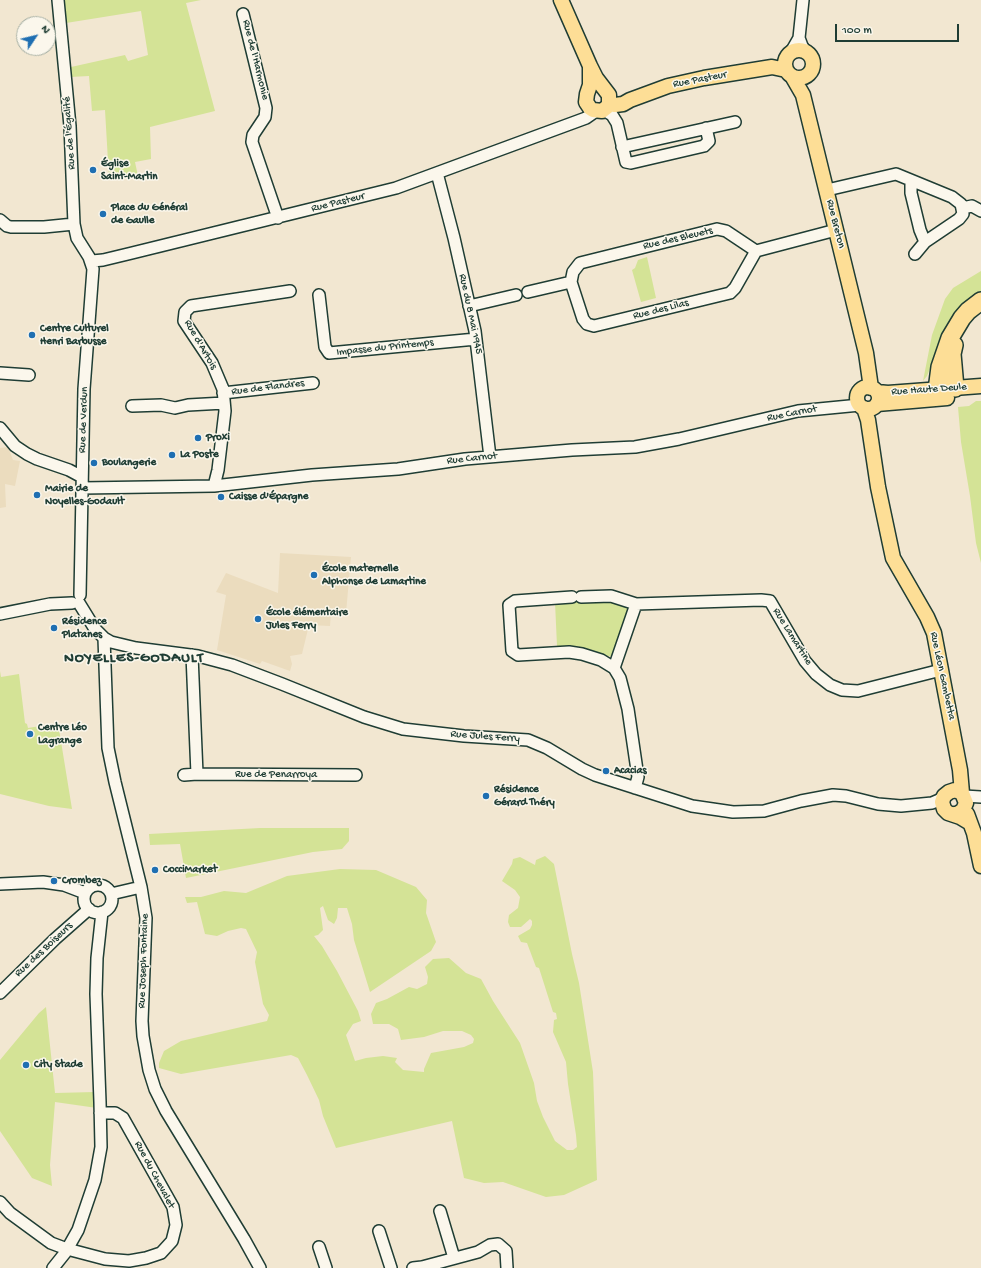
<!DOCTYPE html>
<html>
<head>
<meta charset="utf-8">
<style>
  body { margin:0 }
  #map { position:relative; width:981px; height:1268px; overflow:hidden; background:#f2e7d1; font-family:"Gochi Hand",sans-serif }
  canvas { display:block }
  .north { position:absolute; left:16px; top:16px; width:40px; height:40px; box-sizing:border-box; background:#fbf7ec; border:1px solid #a3ada2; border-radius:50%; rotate:55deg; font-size:11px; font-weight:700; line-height:16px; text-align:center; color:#1f3d34 }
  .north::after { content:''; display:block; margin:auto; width:14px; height:18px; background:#1f6fb2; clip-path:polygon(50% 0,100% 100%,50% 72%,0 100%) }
  .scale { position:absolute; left:835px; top:24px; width:124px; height:18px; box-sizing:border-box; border:2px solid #1f3d34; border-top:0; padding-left:5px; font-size:12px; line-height:14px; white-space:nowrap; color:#1f3d34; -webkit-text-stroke:3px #fbf7ec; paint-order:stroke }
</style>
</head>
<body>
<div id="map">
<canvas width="981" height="1268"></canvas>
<div class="north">N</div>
<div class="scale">100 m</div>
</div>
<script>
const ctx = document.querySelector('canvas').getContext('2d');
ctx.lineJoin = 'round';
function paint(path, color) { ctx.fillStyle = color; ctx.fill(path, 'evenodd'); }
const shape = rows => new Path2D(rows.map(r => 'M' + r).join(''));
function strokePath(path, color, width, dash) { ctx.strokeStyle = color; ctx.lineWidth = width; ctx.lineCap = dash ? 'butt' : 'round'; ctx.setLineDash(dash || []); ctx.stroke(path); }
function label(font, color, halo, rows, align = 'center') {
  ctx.font = font + ' "Gochi Hand",sans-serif'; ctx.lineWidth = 3; ctx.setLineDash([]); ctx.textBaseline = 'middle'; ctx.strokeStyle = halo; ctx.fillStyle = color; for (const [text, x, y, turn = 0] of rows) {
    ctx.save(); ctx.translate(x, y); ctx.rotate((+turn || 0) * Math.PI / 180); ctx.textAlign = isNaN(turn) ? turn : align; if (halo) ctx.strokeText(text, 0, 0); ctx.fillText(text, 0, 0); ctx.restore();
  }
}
paint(shape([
  [8,447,13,460,20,461,15,486,5,484,6,507,0,508,0,448],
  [280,553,351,557,346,613,331,612,330,626,309,625,302,654,290,656,292,664,290,671,262,661,260,664,217,650,226,595,216,592,226,573,278,593]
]), '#ebdcbe');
paint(shape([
  [64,0,201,0,186,3,215,111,150,127,151,159,135,162,138,176,109,178,105,110,92,111,89,76,70,77,71,67,125,55,128,61,148,55,141,11,66,23],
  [647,257,656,298,641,302,632,270,635,268,638,260],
  [981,271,981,296,945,331,927,376,923,381,932,335,945,299,953,288],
  [976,401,981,401,981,563,976,543,970,496,961,442,958,407,969,406],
  [584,601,602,601,623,603,626,606,628,611,612,656,604,656,577,646,557,646,555,602],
  [0,671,1,677,19,674,25,723,27,724,28,728,58,723,72,809,49,806,0,794],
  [260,828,349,828,349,841,342,849,313,852,186,878,180,844,150,845,149,834],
  [545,856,554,864,572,954,579,983,593,1072,597,1180,564,1195,546,1197,503,1182,484,1183,464,1178,452,1121,336,1148,323,1116,319,1100,307,1075,298,1058,291,1055,181,1074,159,1068,159,1063,164,1051,181,1041,267,1021,269,1015,263,1004,255,962,257,952,246,929,241,928,228,931,217,936,205,934,197,902,187,903,185,897,201,897,224,891,246,893,287,876,340,869,376,870,416,887,427,900,426,913,436,942,431,951,370,992,354,940,352,924,347,908,338,908,337,918,334,924,328,920,323,906,320,908,323,930,318,935,314,936,322,946,337,971,358,1011,361,1021,353,1024,346,1035,355,1061,366,1058,383,1056,397,1058,395,1062,403,1070,424,1072,424,1069,431,1053,464,1047,473,1043,474,1039,471,1035,462,1031,443,1031,424,1037,401,1040,398,1029,389,1024,373,1024,371,1014,376,1003,387,999,409,987,417,989,427,984,428,977,425,967,433,959,449,958,466,973,481,979,493,1001,520,1043,534,1083,537,1101,543,1117,555,1141,567,1150,573,1150,577,1147,576,1135,568,1084,566,1062,553,1032,554,1020,557,1019,556,1013,553,1012,539,968,536,967,527,943,521,942,518,936,530,929,532,925,532,921,530,919,521,927,510,927,508,922,509,915,518,908,520,897,515,890,502,881,512,864,513,859,520,857,535,865,536,860],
  [46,1007,55,1093,95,1092,97,1108,55,1102,50,1165,52,1186,32,1178,0,1131,0,1060,39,1013]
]), '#d4e396');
const minor = shape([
  [58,0,70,126,74,224,77,238,89,257,93,269,84,389,80,595],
  [243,14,266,108,265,117,253,135,252,142,278,218],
  [799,38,802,46,806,52],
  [791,52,799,38,803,0],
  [604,110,612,115,617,123,626,162,631,163,704,146,709,141,706,128],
  [622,147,735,122],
  [437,173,454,238,475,331,490,457],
  [911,181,911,193,920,230,925,242],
  [827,190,896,174,952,197,961,204,963,214,959,219,925,242,915,254],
  [962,208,972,206,981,211],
  [0,220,7,226,11,227,44,227,74,224],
  [92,261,103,260,132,253,396,188,586,118,596,111],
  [571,282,583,319,587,324,594,326,730,293,735,288,756,251],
  [528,292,571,282,573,272,580,263,717,229,726,231,756,251,836,230],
  [319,295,325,347,329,353,476,339],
  [469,306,516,295],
  [0,373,29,375],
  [223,393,313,383],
  [132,406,161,405,175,408,188,405,224,403],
  [0,428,15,446,27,454,37,459,69,470,82,477],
  [214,486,218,470,225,411,223,389,212,363,184,321,185,312,191,306,290,291],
  [82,488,214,486,312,475,398,469,465,459,572,450,635,447,679,439,798,411,860,405],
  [572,597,515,601,509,605,512,651,518,655,569,652,582,654,601,660,614,668,620,678,628,709,638,777,635,788],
  [581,597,611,596,636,604,761,600,770,601,805,661,816,674,830,685,842,690,858,691,941,670],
  [79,603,95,629,104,638,111,642,136,648,198,656,232,665,282,684,364,717,403,729,464,736,528,740,547,748,582,769,595,775,692,806,733,812,764,811,801,801,833,795,846,796,878,804,901,806,932,803,939,800,944,796],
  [0,614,50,604,72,603],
  [104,638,108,748,115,782,141,887,146,918,142,1021,143,1036,149,1070,155,1089,166,1111,244,1239,260,1268],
  [192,655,197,774,356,775],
  [614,668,636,604],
  [184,775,197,774],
  [964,796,981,797],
  [0,884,43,882,64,885,85,893],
  '84 899a14 14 0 1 1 28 0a14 14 0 1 1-28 0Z',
  [111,894,141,887],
  [0,993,55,939,89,909],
  [0,1202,10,1213,51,1243,67,1249,105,1259,129,1261,146,1258,161,1253,172,1241,176,1225,173,1207,123,1118,115,1113,100,1113],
  [440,1211,454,1258],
  [379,1231,391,1268],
  [319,1247,326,1268],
  [53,1268,65,1253,78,1230,95,1180,101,1147,100,1102,96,994,97,958,102,912],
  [413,1268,422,1267,478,1252,490,1245,498,1244,506,1251,507,1268]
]);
const major = shape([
  [561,0,590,66,596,78,609,95,609,104,607,107,602,111,593,110,590,108,586,102,587,94,590,85,590,66],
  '785 64a14 14 0 1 1 28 0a14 14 0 1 1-28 0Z',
  [792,76,803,95,866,353,871,388],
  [609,104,615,105,623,104,630,100,668,86,704,78,772,67,786,70],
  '857 398a11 11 0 1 1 22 0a11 11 0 1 1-22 0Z',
  [877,392,888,393,981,386],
  [877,404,947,398],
  [864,408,868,420,878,487,893,558,927,617,934,633,960,770,962,793],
  [954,814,957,814,963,810,966,803,962,793,955,790,949,792,944,796,942,802,944,809,948,813,960,817,970,823],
  [967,814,974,833,981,866]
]);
const highway = shape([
  [954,345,952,354,955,388],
  [937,390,940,367,950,338,962,318,968,311,981,301]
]);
strokePath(minor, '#1f3d34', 14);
strokePath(major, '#1f3d34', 17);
strokePath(highway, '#1f3d34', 20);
strokePath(minor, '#fbf7ec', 11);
strokePath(major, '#fdde96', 14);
strokePath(highway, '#fdde96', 17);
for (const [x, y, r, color] of [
  [93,170,4,"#1f6fb2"],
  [103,214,4,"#1f6fb2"],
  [32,335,4,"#1f6fb2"],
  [198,438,4,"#1f6fb2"],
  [172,455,4,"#1f6fb2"],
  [94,463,4,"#1f6fb2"],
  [37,495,4,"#1f6fb2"],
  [221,497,4,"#1f6fb2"],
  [314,575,4,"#1f6fb2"],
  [258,619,4,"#1f6fb2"],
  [54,628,4,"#1f6fb2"],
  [30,734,4,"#1f6fb2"],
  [606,771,4,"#1f6fb2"],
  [486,796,4,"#1f6fb2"],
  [155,870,4,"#1f6fb2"],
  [54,881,4,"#1f6fb2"],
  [26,1065,4,"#1f6fb2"]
]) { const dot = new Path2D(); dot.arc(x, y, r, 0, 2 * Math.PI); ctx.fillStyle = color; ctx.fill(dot); strokePath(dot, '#fbf7ec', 1.5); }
label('11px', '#1f3d34', '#fbf7ec', [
  ["Rue de l'Harmonie",255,60,76],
  ["Rue Pasteur",700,80,-11],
  ["Rue de l'Égalité",70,133,-94],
  ["Rue Pasteur",338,203,-14],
  ["Rue Breton",835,224,76],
  ["Rue des Bleuets",678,239,-13],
  ["Rue des Lilas",661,310,-14],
  ["Rue du 8 Mai 1945",470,314,78],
  ["Rue d'Artois",200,345,60],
  ["Impasse du Printemps",385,348,-6],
  ["Rue de Flandres",268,388,-7],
  ["Rue Haute Deule",929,390,-4],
  ["Rue Carnot",792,414,-11],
  ["Rue de Verdun",84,420,-88],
  ["Rue Carnot",472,459,-6],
  ["Rue Lamartine",792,637,58],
  ["Rue Léon Gambetta",942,676,78],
  ["Rue Jules Ferry",485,737,4],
  ["Rue de Penarroya",276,775],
  ["Rue des Boiseurs",44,950,-43],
  ["Rue Joseph Fontaine",144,961,-88],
  ["Rue du Chevalet",154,1175,62]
]);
label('bold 11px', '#1f3d34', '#fbf7ec', [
  ["Église",101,164],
  ["Saint-Martin",101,177],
  ["Place du Général",111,208],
  ["de Gaulle",111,221],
  ["Centre Culturel",40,329],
  ["Henri Barbusse",40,342],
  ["Proxi",206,438],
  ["La Poste",180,455],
  ["Boulangerie",102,463],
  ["Mairie de",45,489],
  ["Noyelles-Godault",45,502],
  ["Caisse d'Épargne",229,497],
  ["École maternelle",322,569],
  ["Alphonse de Lamartine",322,582],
  ["École élémentaire",266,613],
  ["Jules Ferry",266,626],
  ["Résidence",62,622],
  ["Platanes",62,635],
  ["Centre Léo",38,728],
  ["Lagrange",38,741],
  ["Acacias",614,771],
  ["Résidence",494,790],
  ["Gérard Théry",494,803],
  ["CocciMarket",163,870],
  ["Crombez",62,881],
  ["City Stade",34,1065]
], 'left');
ctx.letterSpacing = '1px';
label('bold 15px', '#1f3d34', '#fbf7ec', [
  ["NOYELLES-GODAULT",134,659]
]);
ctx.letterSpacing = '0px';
</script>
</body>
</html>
